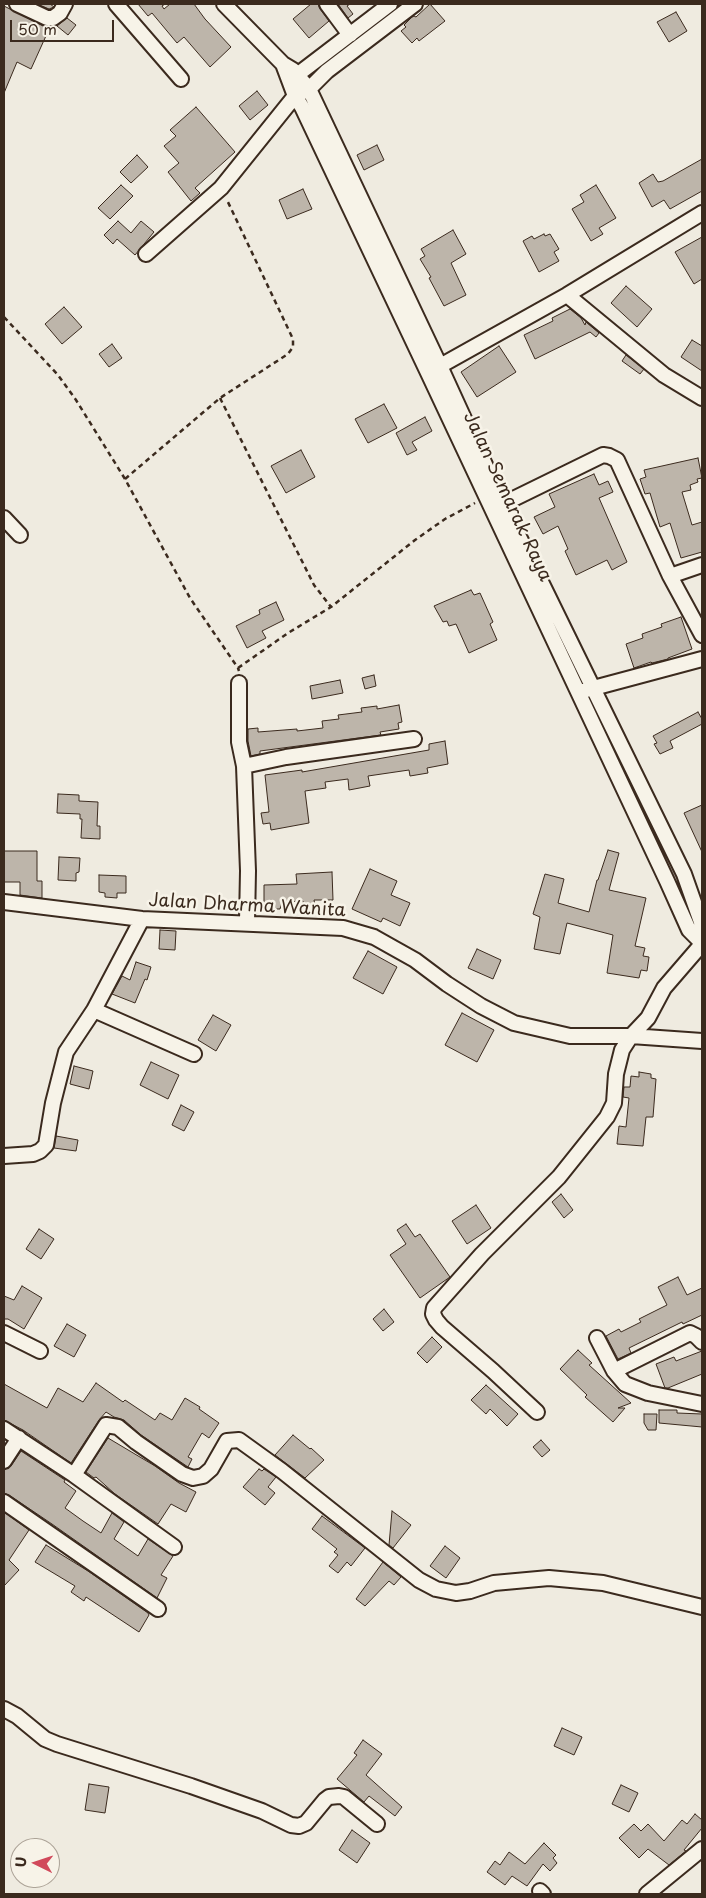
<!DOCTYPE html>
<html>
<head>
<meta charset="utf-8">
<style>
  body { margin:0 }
  #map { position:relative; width:706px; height:1898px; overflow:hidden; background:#efebe0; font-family:"Playpen Sans",sans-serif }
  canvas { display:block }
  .frame { position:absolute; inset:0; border:5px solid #3b2a1e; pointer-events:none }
  .north { position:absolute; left:10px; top:1838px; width:50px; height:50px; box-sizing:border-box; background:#f7f3e8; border:1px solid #aca397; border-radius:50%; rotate:274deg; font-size:14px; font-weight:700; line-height:20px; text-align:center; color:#3b2a1e }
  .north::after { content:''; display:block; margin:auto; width:18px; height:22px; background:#d1495b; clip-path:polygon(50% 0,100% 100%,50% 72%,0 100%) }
  .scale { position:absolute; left:10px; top:20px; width:104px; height:22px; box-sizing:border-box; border:2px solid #3b2a1e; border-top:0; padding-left:6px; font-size:15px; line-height:18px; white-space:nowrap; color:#3b2a1e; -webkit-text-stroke:4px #f7f3e8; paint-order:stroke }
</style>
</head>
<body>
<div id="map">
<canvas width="706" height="1898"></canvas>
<div class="frame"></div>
<div class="north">U</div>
<div class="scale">50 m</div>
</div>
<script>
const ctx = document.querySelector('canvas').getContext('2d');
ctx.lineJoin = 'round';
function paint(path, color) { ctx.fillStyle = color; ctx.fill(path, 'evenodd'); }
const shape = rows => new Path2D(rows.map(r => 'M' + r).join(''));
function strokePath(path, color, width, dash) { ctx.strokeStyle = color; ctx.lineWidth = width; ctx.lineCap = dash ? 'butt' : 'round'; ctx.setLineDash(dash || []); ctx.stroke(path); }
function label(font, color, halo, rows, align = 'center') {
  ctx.font = font + ' "Playpen Sans",sans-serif'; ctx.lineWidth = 5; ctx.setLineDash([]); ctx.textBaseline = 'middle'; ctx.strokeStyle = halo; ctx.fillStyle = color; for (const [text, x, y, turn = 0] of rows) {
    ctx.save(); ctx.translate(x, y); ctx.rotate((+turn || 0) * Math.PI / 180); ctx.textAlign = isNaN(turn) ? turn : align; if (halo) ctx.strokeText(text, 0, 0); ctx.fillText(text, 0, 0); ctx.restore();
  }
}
const building = shape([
  [37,4,50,4,54,7,49,9,37,4],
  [138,4,165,4,162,6,164,9,170,4,194,4,205,19,231,47,210,67,184,37,177,43,152,13,148,16,138,4],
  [311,4,318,4,320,9,329,21,309,38,293,19,311,4],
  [338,4,350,4,347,6,353,14,348,18,338,4],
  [430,4,445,21,419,41,417,38,412,43,401,31,406,27,404,25,412,17,414,16,416,17,430,4],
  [4,6,43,26,50,27,31,69,17,62,4,93,4,6],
  [676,12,687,31,669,42,657,22,676,12],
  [67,18,76,25,68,35,57,26,67,18],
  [257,91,268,105,250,120,239,106,257,91],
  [196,107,235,152,195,188,200,193,191,201,168,172,179,163,164,146,176,136,170,130,196,107],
  [377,145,384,160,364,170,357,155,377,145],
  [137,155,148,167,131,183,120,172,137,155],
  [702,159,702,191,670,209,664,200,652,207,639,183,653,174,658,182,663,181,702,159],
  [121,185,133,196,110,219,98,208,121,185],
  [596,185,616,218,599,228,603,234,591,241,572,209,584,202,580,195,596,185],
  [303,189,312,209,287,219,279,200,303,189],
  [118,221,131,233,141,221,154,232,135,255,117,239,113,244,104,235,118,221],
  [453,230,466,254,451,263,466,295,444,306,429,278,431,277,420,259,425,256,421,249,453,230],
  [544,234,545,236,550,234,559,249,554,252,559,261,539,272,523,241,532,236,534,239,544,234],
  [702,237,702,279,694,284,675,252,702,237],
  [626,286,652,309,637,327,611,303,626,286],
  [64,307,82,327,62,344,45,324,64,307],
  [570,309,581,318,585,325,586,322,599,333,596,337,590,332,535,359,524,335,553,321,552,318,570,309],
  [692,340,702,346,702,371,681,357,692,340],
  [112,344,122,358,109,367,99,354,112,344],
  [499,346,516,372,477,397,461,372,499,346],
  [626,355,644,369,640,374,622,361,626,355],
  [384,404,397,428,368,443,355,419,384,404],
  [425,417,432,431,412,442,417,450,407,455,396,433,425,417],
  [301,450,315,477,286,493,271,466,301,450],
  [698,458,702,478,697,479,698,482,690,485,691,490,682,492,692,525,702,522,702,552,681,558,670,523,660,527,650,493,645,494,640,479,646,477,644,470,698,458],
  [594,474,599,485,608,481,613,492,599,498,627,562,612,570,607,560,576,575,565,551,568,549,558,526,543,534,534,517,555,507,549,494,594,474],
  [471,590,474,595,480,593,493,622,490,624,497,640,469,653,456,624,449,626,447,621,443,622,434,606,471,590],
  [276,602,284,620,262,631,266,638,247,648,236,626,260,614,259,610,276,602],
  [681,617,692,649,668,658,668,659,652,663,651,662,634,668,626,644,643,638,642,634,662,627,661,624,681,617],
  [374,675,376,686,365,689,362,678,374,675],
  [340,680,343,693,312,699,310,686,340,680],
  [399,705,402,722,398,723,399,729,380,732,381,735,260,751,260,754,251,756,248,741,248,729,258,728,258,732,297,729,297,731,323,728,322,721,339,719,338,715,362,712,361,708,377,706,377,709,399,705],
  [698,712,702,719,702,724,670,741,673,748,660,754,654,744,657,743,653,736,698,712],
  [445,741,448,764,427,768,428,773,410,776,409,770,368,776,370,786,349,790,348,779,325,782,326,788,305,791,309,823,271,830,270,823,263,824,261,813,269,812,265,775,302,770,302,772,429,750,429,744,445,741],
  [58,794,79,795,79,801,98,802,97,826,100,826,100,839,81,838,82,819,80,819,80,814,57,813,58,794],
  [702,805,702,852,684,813,702,805],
  [608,850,619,853,609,890,646,898,635,946,645,948,643,956,649,957,647,971,641,970,639,978,607,973,613,935,567,923,560,954,534,949,540,917,533,914,545,874,564,879,558,903,589,912,597,880,598,880,608,850],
  [4,851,37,851,37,881,42,881,42,898,20,895,20,882,4,882,4,851],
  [59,857,80,858,79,872,76,873,76,881,58,880,59,857],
  [370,869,397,881,391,895,410,903,400,926,383,918,381,922,352,909,370,869],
  [332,872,333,900,314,900,315,905,303,905,303,901,282,902,280,909,269,909,269,903,264,903,264,885,297,884,296,874,332,872],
  [99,875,126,876,126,893,117,893,117,898,105,897,105,893,99,892,99,875],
  [160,930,176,931,175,950,159,949,160,930],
  [477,949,501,960,493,979,468,968,477,949],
  [368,951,397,967,383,994,353,978,368,951],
  [136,962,151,967,147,980,145,979,135,1003,112,994,122,976,130,980,136,962],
  [462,1013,494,1030,477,1062,445,1045,462,1013],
  [213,1015,231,1025,216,1051,198,1040,213,1015],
  [151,1062,179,1075,168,1099,140,1085,151,1062],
  [74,1066,93,1071,89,1089,70,1084,74,1066],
  [639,1072,651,1074,651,1078,656,1079,653,1117,646,1117,643,1146,617,1144,619,1126,626,1127,629,1098,623,1097,624,1087,630,1087,631,1076,639,1077,639,1072],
  [181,1105,194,1112,184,1131,172,1125,181,1105],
  [56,1136,78,1140,76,1151,54,1148,56,1136],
  [561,1194,573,1210,564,1218,552,1202,561,1194],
  [476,1205,491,1228,467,1244,452,1221,476,1205],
  [406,1224,415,1237,420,1234,450,1277,420,1298,390,1255,406,1244,397,1230,406,1224],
  [39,1229,54,1239,41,1259,26,1249,39,1229],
  [678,1277,687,1295,702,1288,702,1315,683,1324,682,1322,629,1348,631,1353,618,1359,606,1336,619,1329,621,1332,641,1322,639,1319,667,1305,658,1287,678,1277],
  [22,1286,42,1298,24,1329,8,1319,4,1319,4,1296,14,1300,22,1286],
  [384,1309,394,1322,383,1331,373,1319,384,1309],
  [67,1324,86,1335,74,1357,54,1346,67,1324],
  [432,1337,442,1347,427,1363,417,1353,432,1337],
  [578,1350,592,1363,589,1365,631,1403,618,1408,625,1408,613,1422,585,1397,587,1395,560,1369,578,1350],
  [702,1351,702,1374,668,1388,665,1388,656,1364,674,1357,676,1361,702,1351],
  [96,1383,123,1402,125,1400,155,1420,160,1413,172,1420,185,1398,200,1407,199,1409,219,1423,209,1438,202,1433,188,1457,192,1459,188,1467,141,1435,124,1420,114,1417,106,1412,99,1420,71,1463,23,1430,4,1420,4,1384,47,1408,58,1388,83,1402,96,1383],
  [486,1385,518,1414,507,1426,490,1409,486,1414,471,1400,486,1385],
  [659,1410,677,1410,677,1413,702,1414,702,1427,659,1423,659,1410],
  [644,1414,657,1414,656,1430,648,1430,644,1423,644,1414],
  [293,1435,310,1449,311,1448,324,1460,305,1478,275,1455,293,1435],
  [108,1438,155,1466,179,1483,196,1492,186,1512,171,1504,158,1524,115,1494,96,1477,94,1478,86,1472,108,1438],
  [541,1440,550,1450,542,1457,533,1447,541,1440],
  [21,1451,65,1480,64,1482,76,1491,65,1508,83,1521,101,1533,112,1513,124,1522,114,1539,138,1556,148,1539,173,1556,161,1575,167,1578,157,1598,52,1524,9,1495,4,1493,4,1470,11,1466,21,1451],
  [259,1469,262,1471,264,1469,276,1477,268,1487,275,1493,265,1505,243,1487,259,1469],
  [392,1511,411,1525,393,1548,389,1545,392,1511],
  [4,1512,29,1530,9,1560,19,1570,4,1586,4,1512],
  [322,1516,365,1548,351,1566,347,1562,338,1573,329,1566,338,1555,334,1552,337,1549,312,1529,322,1516],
  [46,1545,88,1571,148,1613,149,1615,139,1632,86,1597,84,1601,71,1592,75,1586,35,1562,46,1545],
  [445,1546,460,1558,446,1578,430,1566,445,1546],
  [383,1562,401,1577,394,1585,389,1581,365,1606,356,1599,383,1562],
  [562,1728,582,1737,574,1755,554,1746,562,1728],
  [363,1740,382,1754,366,1775,402,1807,395,1816,369,1796,364,1802,337,1779,357,1755,354,1753,363,1740],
  [89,1784,109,1787,105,1813,85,1810,89,1784],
  [621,1785,638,1793,629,1812,612,1804,621,1785],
  [695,1814,702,1820,702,1828,684,1850,686,1851,669,1865,648,1849,639,1858,619,1838,634,1824,641,1831,648,1824,664,1841,682,1820,687,1824,695,1814],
  [352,1830,370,1843,357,1863,339,1850,352,1830],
  [544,1843,556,1855,553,1858,557,1863,550,1871,543,1864,527,1886,512,1876,505,1885,487,1872,495,1861,500,1865,509,1852,525,1864,544,1843]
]);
paint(building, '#bdb5aa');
strokePath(building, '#3b2a1e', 1);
const minor = shape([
  [17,4,47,18,53,18,60,13,65,4],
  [116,4,181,79],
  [224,4,283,64,293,70,309,89,440,366,503,504,684,874,701,922,702,934],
  [327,4,350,35],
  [283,64,295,96,302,107,430,377,667,881,689,930,702,943],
  [292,81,297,75,390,4],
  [146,254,221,188,295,96,309,89,327,71,415,4],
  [567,295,664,375,702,398],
  [435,372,440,366,567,295,702,213],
  [503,504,603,455,609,456,617,460,670,576,702,635],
  [4,518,20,535],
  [670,576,702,565],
  [239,683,239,742,244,766,248,871,247,922],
  [586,690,702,659],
  [244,766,286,757,414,739],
  [4,902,142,919,343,928,374,937,390,946,415,960,447,984,481,1006,514,1023,570,1036,631,1036,702,1041],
  [142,919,94,1010,194,1054],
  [4,1156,33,1154,40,1151,46,1145,53,1103,66,1052,94,1010],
  [4,1333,40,1351],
  [597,1338,614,1371,625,1384,648,1393,702,1404],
  [614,1371,690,1333,696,1336,702,1342],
  [537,1412,493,1371,442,1327,436,1320,433,1314,434,1308,482,1254,559,1177,607,1117,614,1103,616,1074,622,1050,631,1036,648,1018,664,988,702,944],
  [4,1429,74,1475,174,1547],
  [4,1461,19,1438],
  [74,1475,106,1425,118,1427,136,1442,182,1474,193,1478,203,1476,211,1469,227,1441,239,1440,282,1471,419,1580,436,1589,456,1593,470,1591,494,1583,549,1578,603,1583,702,1607],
  [4,1502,158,1609],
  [4,1709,17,1716,45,1739,57,1744,191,1786,262,1811,291,1825,299,1826,306,1823,325,1800,329,1797,339,1796,344,1797,377,1824],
  [540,1891,543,1894],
  [647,1894,702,1849]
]);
strokePath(minor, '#3b2a1e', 18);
strokePath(shape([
  [4,317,58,375,76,400,125,479,190,598,238,668,239,671],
  [220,398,314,585,331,607],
  [125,479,220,398,288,354,293,347,293,339,227,200],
  [238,668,288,633,331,607,415,540,445,519,475,503]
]), '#3b2a1e', 2.5, [5, 4]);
strokePath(minor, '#f7f3e8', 14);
label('18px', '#3b2a1e', '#f7f3e8', [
  ["Jalan Semarak Raya",507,497,65],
  ["Jalan Dharma Wanita",247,906,3]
]);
</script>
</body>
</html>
